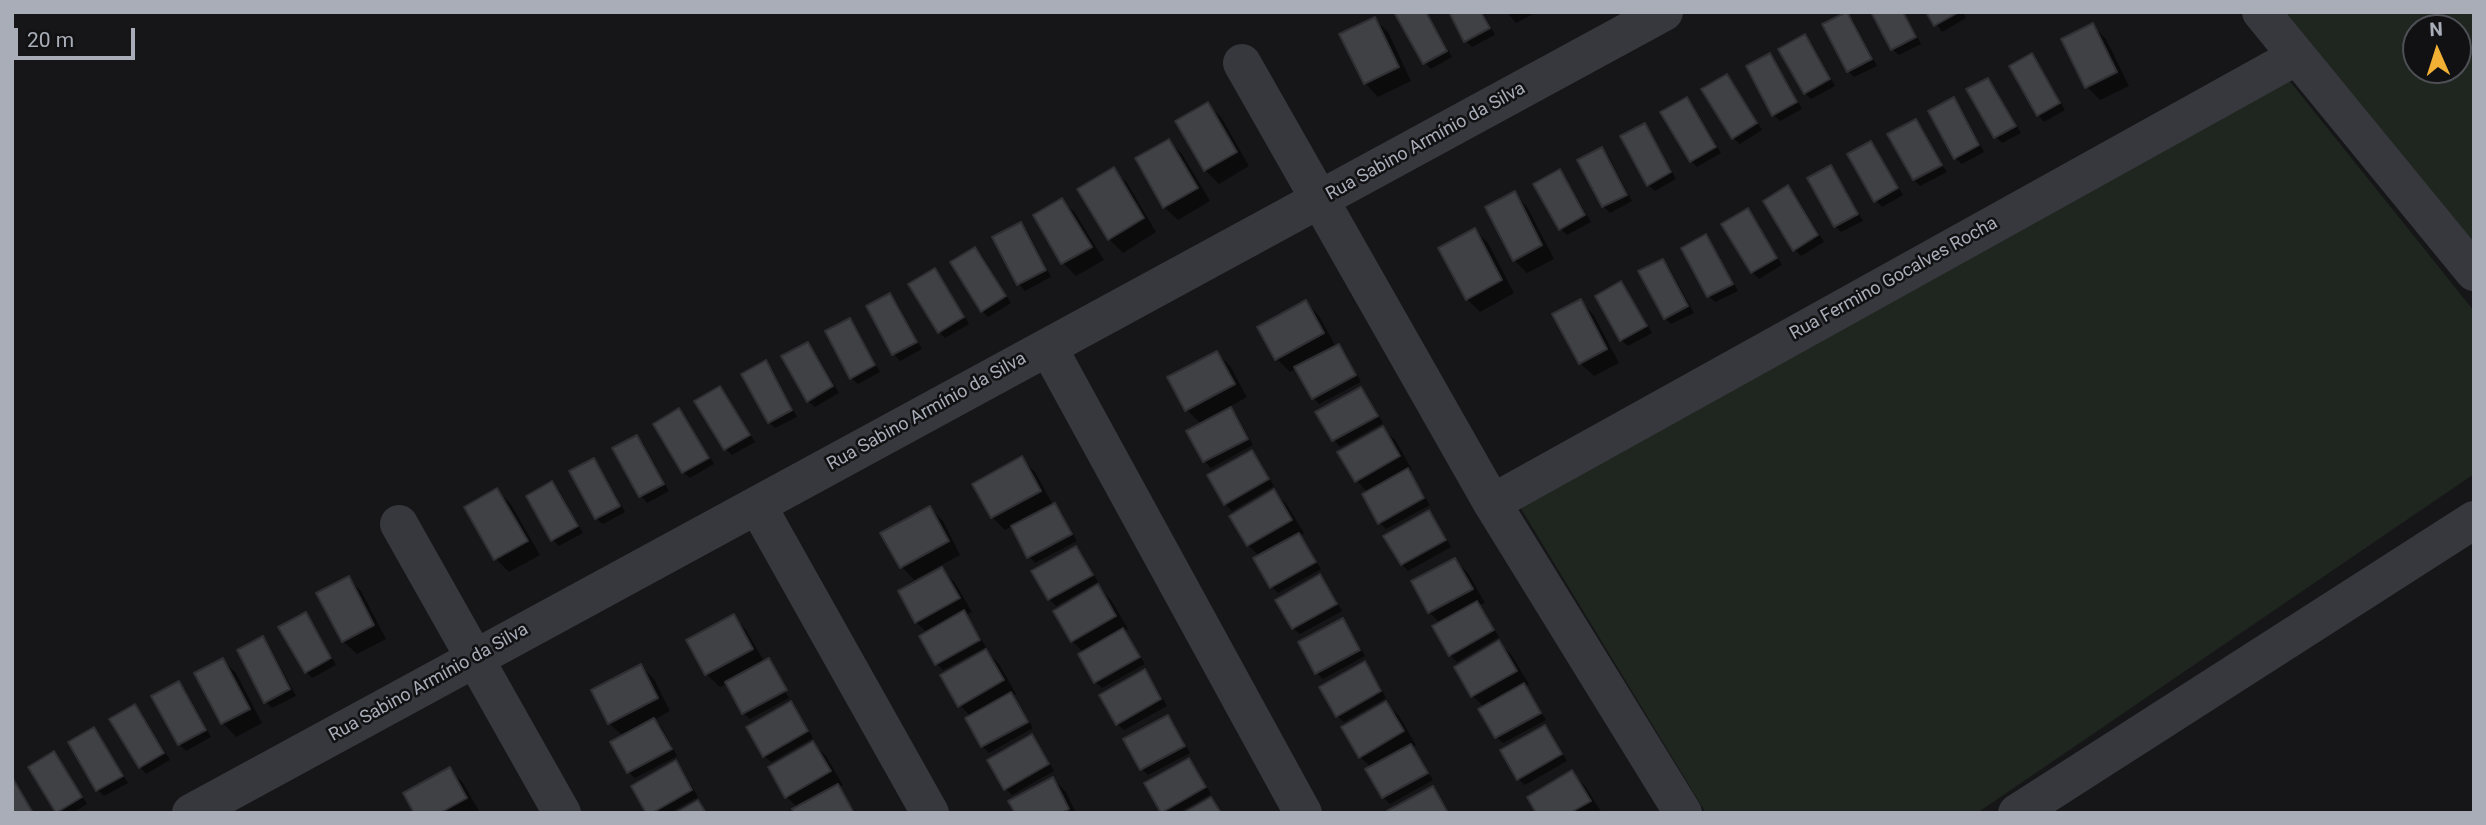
<!DOCTYPE html>
<html>
<head>
<meta charset="utf-8">
<style>
  body { margin:0 }
  #map { position:relative; width:2486px; height:825px; overflow:hidden; background:#161618; font-family:Roboto,sans-serif }
  canvas { display:block }
  .frame { position:absolute; inset:0; border:14px solid #a8adb8; pointer-events:none }
  .north { position:absolute; left:2402px; top:14px; width:70px; height:70px; box-sizing:border-box; background:#111113; border:2px solid #4d4f55; border-radius:50%; rotate:357deg; font-size:19px; font-weight:700; line-height:28px; text-align:center; color:#a8adb8 }
  .north::after { content:''; display:block; margin:auto; width:24px; height:32px; background:#f2b134; clip-path:polygon(50% 0,100% 100%,50% 72%,0 100%) }
  .scale { position:absolute; left:14px; top:28px; width:121px; height:32px; box-sizing:border-box; border:4px solid #a8adb8; border-top:0; padding-left:9px; font-size:21px; line-height:24px; white-space:nowrap; color:#a8adb8; -webkit-text-stroke:5px #111113; paint-order:stroke }
</style>
</head>
<body>
<div id="map">
<canvas width="2486" height="825"></canvas>
<div class="frame"></div>
<div class="north">N</div>
<div class="scale">20 m</div>
</div>
<script>
const ctx = document.querySelector('canvas').getContext('2d');
ctx.lineJoin = 'round';
function paint(path, color) { ctx.fillStyle = color; ctx.fill(path, 'evenodd'); }
const shape = rows => new Path2D(rows.map(r => 'M' + r).join(''));
function strokePath(path, color, width, dash) { ctx.strokeStyle = color; ctx.lineWidth = width; ctx.lineCap = dash ? 'butt' : 'round'; ctx.setLineDash(dash || []); ctx.stroke(path); }
function label(font, color, halo, rows, align = 'center') {
  ctx.font = font + ' Roboto,sans-serif'; ctx.lineWidth = 5; ctx.setLineDash([]); ctx.textBaseline = 'middle'; ctx.strokeStyle = halo; ctx.fillStyle = color; for (const [text, x, y, turn = 0] of rows) {
    ctx.save(); ctx.translate(x, y); ctx.rotate((+turn || 0) * Math.PI / 180); ctx.textAlign = isNaN(turn) ? turn : align; if (halo) ctx.strokeText(text, 0, 0); ctx.fillText(text, 0, 0); ctx.restore();
  }
}
paint(shape([
  [2277,12,2474,12,2474,254],
  [2416,28,2458,28,2458,70,2416,70],
  [2288,79,2474,311,2474,474,1977,813,1706,813,1520,507]
]), '#1e261f');
paint(shape([
  [1402,12,1427,12,1452,57,1431,69,1425,63],
  [1451,12,1483,12,1495,35,1472,47,1466,41],
  [1507,12,1537,12,1516,23],
  [1873,12,1904,12,1921,44,1899,55,1892,49],
  [1928,12,1963,12,1966,18,1942,32],
  [1846,14,1853,20,1877,66,1854,77,1848,71],
  [1375,19,1388,32,1411,81,1378,97,1365,83],
  [2093,26,2106,39,2129,86,2100,100,2087,87],
  [1804,36,1811,42,1835,86,1811,99,1805,93],
  [1769,55,1776,62,1802,109,1780,121,1774,115],
  [2032,55,2038,62,2065,110,2044,122,2038,115],
  [1726,76,1733,83,1762,130,1740,144,1733,138],
  [1988,80,1994,86,2021,133,2002,143,1996,137],
  [1687,99,1693,105,1721,153,1697,167,1691,161],
  [1953,100,1960,106,1984,152,1962,164,1955,158],
  [1207,104,1221,117,1249,166,1219,184,1205,170,1177,122],
  [1916,121,1922,127,1942,163,1913,178],
  [1644,125,1651,132,1676,179,1655,191,1648,185],
  [1169,141,1182,154,1210,201,1178,220,1164,207],
  [1870,143,1877,150,1903,195,1882,207,1876,201],
  [1601,149,1608,155,1632,201,1610,213,1603,206],
  [1943,166,1947,172,1920,186,1915,181],
  [1831,167,1837,174,1863,221,1841,232,1835,226],
  [1113,170,1127,183,1156,232,1123,253,1109,239,1079,190],
  [1560,172,1566,178,1591,222,1567,235,1560,228],
  [1788,188,1795,194,1824,242,1801,256,1795,250],
  [1514,193,1527,207,1554,259,1527,273,1514,260],
  [1062,200,1075,213,1104,260,1076,276,1063,263,1035,216],
  [1748,210,1754,217,1782,265,1759,279,1752,272,1724,224],
  [1020,224,1027,230,1051,277,1025,291,1019,284,994,237],
  [1475,230,1488,243,1514,293,1480,312,1467,299],
  [1706,237,1712,243,1738,291,1715,302,1709,296],
  [975,249,982,255,1011,303,988,317,982,311],
  [1663,261,1669,267,1694,313,1671,324,1665,318],
  [935,270,941,277,969,324,945,338,939,332],
  [1621,283,1627,290,1652,333,1628,346,1621,340],
  [890,295,896,301,922,349,900,361,894,354],
  [1580,301,1593,314,1619,363,1594,376,1580,363],
  [1306,302,1319,316,1336,347,1339,346,1345,352,1361,382,1319,404,1313,397,1297,368,1290,372,1277,359],
  [849,320,856,327,880,372,858,384,851,378],
  [807,344,814,350,839,393,815,407,808,401],
  [1217,353,1230,366,1247,397,1229,407,1237,415,1253,445,1211,468,1204,461,1202,425,1186,409],
  [765,363,772,369,797,417,775,428,769,422],
  [719,388,726,394,755,442,732,455,726,449],
  [1360,389,1367,395,1383,423,1340,447,1334,440,1318,412],
  [679,411,685,417,714,464,690,478,683,472],
  [1382,428,1396,441,1412,470,1409,472,1430,505,1386,529,1380,523,1368,493,1357,481,1340,453],
  [637,437,643,443,669,491,647,503,641,496],
  [1252,452,1258,458,1274,486,1232,511,1225,504],
  [1022,459,1035,472,1053,505,1061,511,1077,541,1035,563,1029,556,1013,526,1005,530,992,517],
  [594,460,600,467,625,512,603,524,596,518],
  [552,483,559,490,583,533,559,546,553,540],
  [497,490,510,503,540,555,509,572,496,559,467,508],
  [1274,491,1287,505,1304,533,1300,536,1321,569,1278,593,1271,586,1259,556,1248,545],
  [930,508,943,521,960,555,914,580,901,566],
  [1428,513,1435,519,1451,547,1408,571,1402,564],
  [1076,548,1082,554,1098,582,1056,606,1049,599,1033,571],
  [1455,560,1468,573,1485,603,1479,605,1499,637,1457,662,1450,655,1440,623,1429,612],
  [942,569,955,583,972,612,966,615,986,647,943,670,937,664,927,633,916,622],
  [1320,576,1326,583,1342,611,1300,634,1293,628],
  [348,578,361,591,386,639,357,654,343,641],
  [1098,587,1111,600,1128,629,1124,631,1145,664,1102,688,1095,682,1083,652,1072,641],
  [305,614,312,621,336,665,312,678,306,672],
  [733,616,746,630,765,663,769,661,774,666,771,666,789,698,750,719,743,713,728,683,720,687,706,674],
  [1343,621,1349,627,1365,656,1323,679,1317,673],
  [262,638,269,645,296,696,272,708,266,702],
  [1499,642,1512,656,1529,684,1525,686,1546,720,1503,743,1496,737,1484,707,1473,696],
  [986,651,999,664,1016,694,1012,696,1033,728,989,753,982,746,967,719,971,717,960,705],
  [223,660,236,673,262,723,236,737,223,723,196,674],
  [1364,663,1371,670,1386,698,1344,722,1337,716],
  [641,666,654,679,670,711,654,720,661,726,677,756,635,778,628,772,623,736,609,723],
  [1145,672,1151,678,1167,706,1124,730,1117,724],
  [178,683,185,689,211,737,186,751,179,744,153,697],
  [1386,703,1399,716,1416,745,1412,747,1433,780,1390,804,1383,797,1372,768,1360,757],
  [791,704,797,710,813,738,771,762,764,756],
  [135,706,141,712,170,760,146,774,140,767],
  [1167,717,1174,724,1190,753,1148,775,1142,769],
  [1545,727,1551,734,1567,761,1525,785,1518,779],
  [94,729,100,736,128,783,104,796,98,790],
  [1032,736,1038,743,1054,771,1012,795,1005,788],
  [813,743,826,756,843,785,839,787,856,813,796,813,798,808,787,797],
  [53,754,60,760,87,804,73,813,57,812],
  [1189,760,1195,766,1211,794,1178,813,1164,813],
  [676,762,682,769,698,797,669,813,648,813],
  [450,769,463,783,479,811,416,813],
  [1572,773,1585,786,1602,813,1538,813],
  [12,778,16,782,34,813,12,813],
  [1053,779,1066,792,1076,813,1017,813],
  [1432,788,1449,813,1390,813]
]), '#0007');
const building = shape([
  [1398,12,1426,12,1447,51,1423,64,1395,14,1398,12],
  [1449,12,1481,12,1490,28,1464,42,1449,12],
  [1847,12,1872,59,1847,72,1822,24,1847,12],
  [1871,12,1903,12,1916,37,1891,50,1871,12],
  [1926,12,1959,12,1934,26,1926,12],
  [1375,17,1399,67,1364,84,1339,34,1375,17],
  [2093,23,2117,72,2085,88,2061,39,2093,23],
  [1805,34,1830,79,1804,94,1778,49,1805,34],
  [1770,53,1797,102,1772,116,1746,66,1770,53],
  [2032,53,2060,103,2037,116,2009,66,2032,53],
  [1727,74,1757,123,1732,139,1701,89,1727,74],
  [1988,78,2016,126,1994,138,1966,89,1988,78],
  [1687,97,1716,147,1690,162,1660,112,1687,97],
  [1954,97,1979,145,1954,159,1928,111,1954,97],
  [1208,102,1237,152,1204,171,1175,121,1208,102],
  [1916,119,1942,165,1913,180,1887,134,1916,119],
  [1645,123,1671,172,1647,186,1620,136,1645,123],
  [1169,139,1198,188,1163,208,1135,158,1169,139],
  [1871,141,1898,188,1874,202,1847,154,1871,141],
  [1602,147,1627,195,1602,207,1577,160,1602,147],
  [1831,165,1858,214,1834,227,1807,178,1831,165],
  [1114,167,1144,218,1108,240,1077,189,1114,167],
  [1560,169,1585,215,1559,230,1533,184,1560,169],
  [1788,185,1818,235,1793,251,1763,201,1788,185],
  [1515,191,1542,245,1513,261,1485,207,1515,191],
  [1062,198,1092,247,1061,264,1033,215,1062,198],
  [1748,208,1777,258,1751,273,1721,224,1748,208],
  [1021,222,1046,270,1017,285,992,237,1021,222],
  [1475,228,1502,280,1466,300,1438,248,1475,228],
  [1706,234,1733,284,1707,297,1681,248,1706,234],
  [975,247,1006,296,981,312,950,262,975,247],
  [1663,259,1688,306,1664,319,1638,271,1663,259],
  [935,268,964,317,938,333,908,284,935,268],
  [1621,281,1647,326,1620,341,1595,296,1621,281],
  [890,293,917,342,892,355,866,306,890,293],
  [1581,299,1607,349,1579,364,1552,314,1581,299],
  [1306,300,1324,333,1275,360,1257,327,1306,300],
  [850,318,875,365,850,379,825,331,850,318],
  [808,342,833,386,807,402,781,356,808,342],
  [1339,344,1356,375,1312,399,1294,367,1339,344],
  [1217,351,1235,384,1185,411,1167,377,1217,351],
  [766,360,792,410,768,423,741,374,766,360],
  [720,386,750,435,724,450,694,401,720,386],
  [1361,387,1378,416,1332,441,1315,412,1361,387],
  [1231,407,1248,439,1203,462,1186,431,1231,407],
  [679,408,709,458,682,473,653,424,679,408],
  [1383,426,1400,456,1355,482,1337,452,1383,426],
  [637,435,664,484,639,497,612,448,637,435],
  [1252,450,1269,479,1224,505,1207,475,1252,450],
  [1022,456,1041,491,991,518,972,484,1022,456],
  [594,458,620,506,595,519,569,471,594,458],
  [1408,468,1424,498,1378,524,1362,494,1408,468],
  [552,481,578,526,551,541,526,496,552,481],
  [497,488,528,541,494,560,464,507,497,488],
  [1274,489,1292,520,1247,546,1229,516,1274,489],
  [1055,503,1072,534,1027,558,1011,526,1055,503],
  [930,506,949,541,900,568,880,533,930,506],
  [1429,510,1446,540,1401,565,1383,536,1429,510],
  [1299,533,1316,562,1270,588,1253,558,1299,533],
  [1076,546,1093,575,1048,600,1031,571,1076,546],
  [1455,558,1473,589,1428,613,1411,581,1455,558],
  [942,567,960,598,915,623,898,591,942,567],
  [1320,574,1337,604,1292,629,1275,600,1320,574],
  [349,576,374,625,342,642,316,593,349,576],
  [1098,584,1116,616,1071,642,1053,611,1098,584],
  [1477,601,1494,630,1449,656,1432,626,1477,601],
  [964,610,980,640,935,665,919,636,964,610],
  [306,612,331,658,305,673,278,627,306,612],
  [734,614,753,649,705,675,686,640,734,614],
  [1343,618,1360,650,1315,674,1298,642,1343,618],
  [1123,628,1140,657,1094,683,1078,654,1123,628],
  [263,636,290,689,264,703,237,650,263,636],
  [1499,640,1517,671,1471,697,1454,667,1499,640],
  [986,649,1004,680,958,707,940,675,986,649],
  [223,658,250,709,221,724,194,673,223,658],
  [769,658,787,690,742,714,725,682,769,658],
  [1365,661,1381,691,1336,717,1319,687,1365,661],
  [641,664,658,698,608,724,591,690,641,664],
  [1145,669,1161,699,1116,725,1099,695,1145,669],
  [179,681,206,730,178,745,151,696,179,681],
  [1524,683,1541,713,1495,738,1478,709,1524,683],
  [1011,692,1028,722,981,747,965,718,1011,692],
  [791,701,808,731,763,757,746,727,791,701],
  [1386,701,1404,731,1359,758,1341,727,1386,701],
  [135,704,164,753,139,768,109,719,135,704],
  [1168,715,1185,746,1140,770,1123,739,1168,715],
  [654,718,672,749,627,773,610,742,654,718],
  [1545,725,1562,754,1517,780,1500,750,1545,725],
  [94,727,123,776,96,791,68,742,94,727],
  [1032,734,1049,764,1004,790,987,760,1032,734],
  [813,741,831,771,785,798,768,767,813,741],
  [1411,744,1428,773,1382,798,1365,769,1411,744],
  [54,751,82,797,56,813,28,767,54,751],
  [1189,758,1206,787,1161,813,1144,783,1189,758],
  [676,760,692,790,652,813,646,813,631,786,676,760],
  [450,767,467,798,440,813,414,813,403,793,450,767],
  [1572,770,1591,801,1570,813,1536,813,1527,797,1572,770],
  [12,777,33,813,12,813,12,777],
  [1053,777,1069,809,1062,813,1015,813,1008,801,1053,777],
  [838,784,854,813,794,813,792,809,838,784],
  [1433,786,1448,813,1388,813,1387,811,1433,786],
  [1211,797,1221,813,1183,813,1211,797],
  [698,800,706,813,675,813,698,800]
]);
paint(building, '#404145');
strokePath(building, '#303034', 2);
strokePath(shape([
  [2261,12,2474,272],
  [1242,63,1492,503,1683,813],
  [1048,347,1303,813],
  [1492,503,2297,56],
  [757,505,930,813],
  [399,524,562,813],
  [191,813,1664,12],
  [2017,813,2474,520]
]), '#37383d', 38);
label('18px', '#a8adb8', '#111113', [
  ["Rua Sabino Armínio da Silva",1426,142,-29],
  ["Rua Fermino Gocalves Rocha",1894,279,-29],
  ["Rua Sabino Armínio da Silva",927,412,-29],
  ["Rua Sabino Armínio da Silva",429,683,-29]
]);
</script>
</body>
</html>
